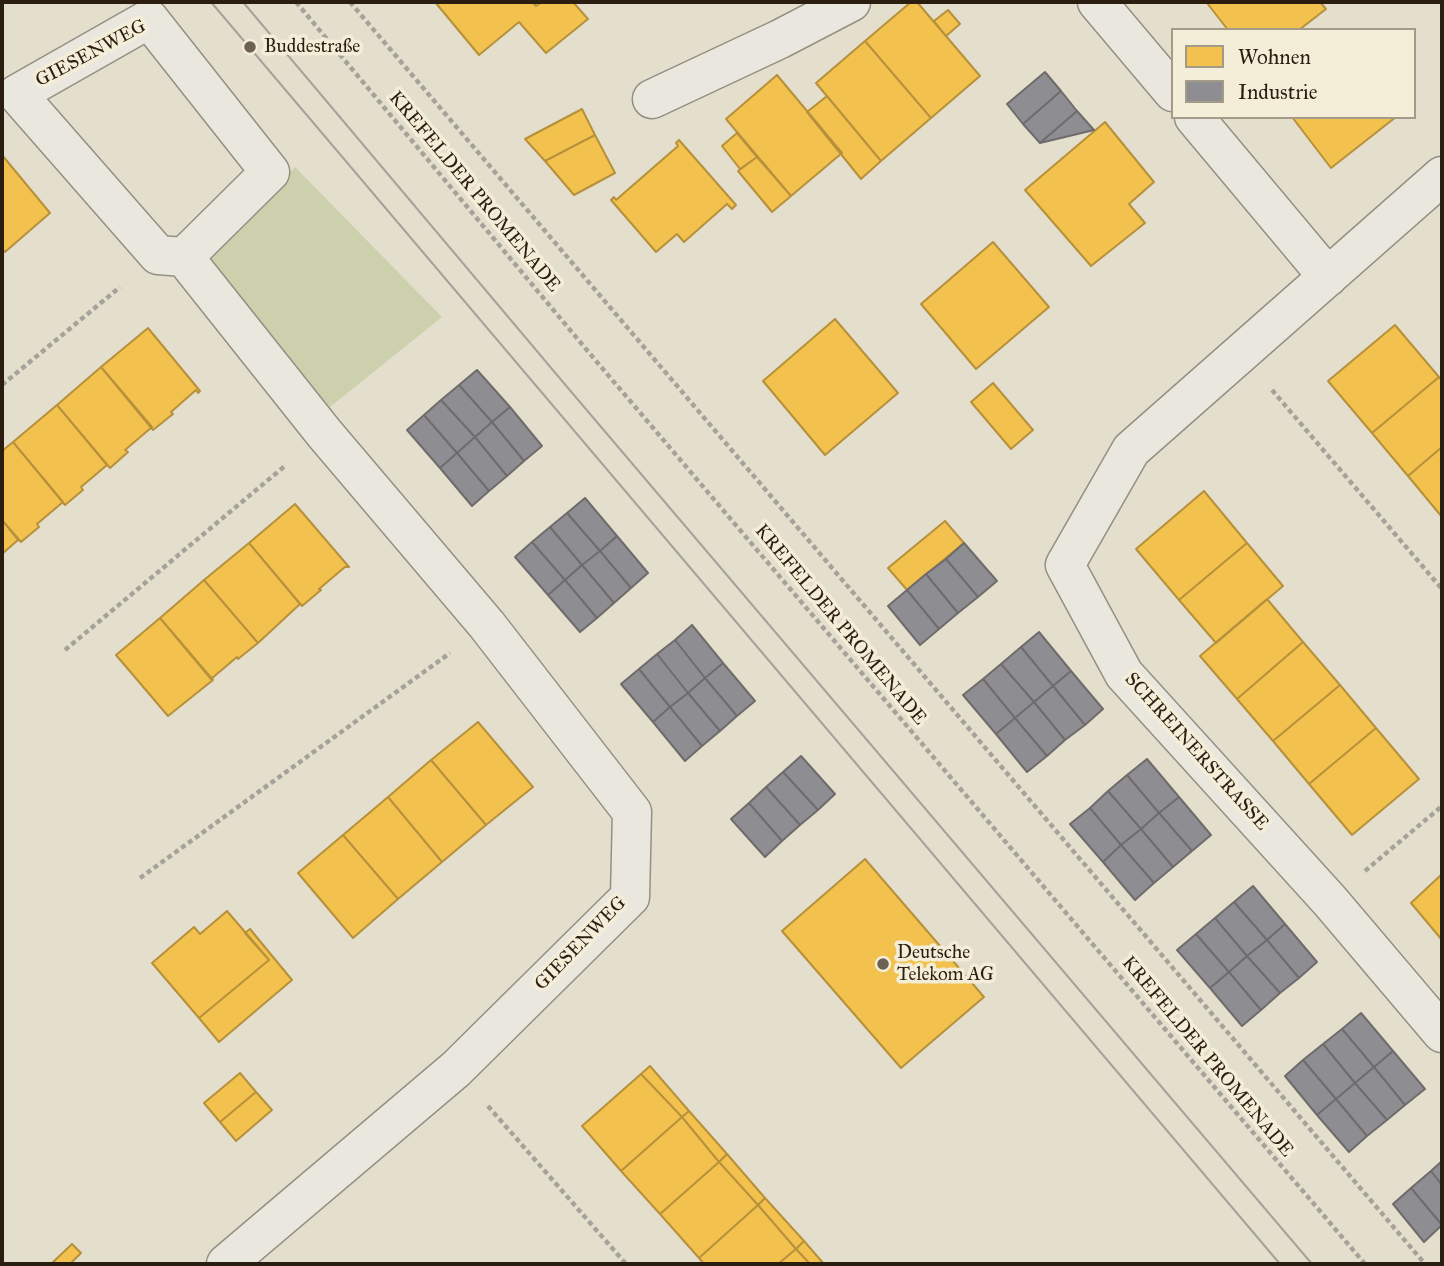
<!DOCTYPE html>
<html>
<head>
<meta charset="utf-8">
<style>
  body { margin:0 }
  #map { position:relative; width:1444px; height:1266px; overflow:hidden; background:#e4dfcd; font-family:"IM FELL Great Primer",serif }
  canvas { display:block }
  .frame { position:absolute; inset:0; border:4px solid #2b1d10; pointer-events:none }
  .legend { position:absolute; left:1171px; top:28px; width:245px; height:91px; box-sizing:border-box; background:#f4edd8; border:2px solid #a49a88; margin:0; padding:9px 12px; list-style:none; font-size:21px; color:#2b1d10 }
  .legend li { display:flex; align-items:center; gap:14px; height:35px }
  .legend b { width:35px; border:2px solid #a49a88 }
</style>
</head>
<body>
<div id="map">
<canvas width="1444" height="1266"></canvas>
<div class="frame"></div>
<ul class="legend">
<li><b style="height:19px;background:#f2c14e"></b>Wohnen</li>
<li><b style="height:19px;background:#8d8d92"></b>Industrie</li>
</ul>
</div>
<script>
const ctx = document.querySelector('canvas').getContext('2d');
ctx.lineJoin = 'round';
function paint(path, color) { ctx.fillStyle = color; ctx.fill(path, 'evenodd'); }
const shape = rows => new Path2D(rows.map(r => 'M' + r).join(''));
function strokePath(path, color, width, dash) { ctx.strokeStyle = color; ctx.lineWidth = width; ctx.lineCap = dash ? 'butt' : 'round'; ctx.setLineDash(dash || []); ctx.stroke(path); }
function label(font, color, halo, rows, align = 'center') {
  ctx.font = font + ' "IM FELL Great Primer",serif'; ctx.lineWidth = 7; ctx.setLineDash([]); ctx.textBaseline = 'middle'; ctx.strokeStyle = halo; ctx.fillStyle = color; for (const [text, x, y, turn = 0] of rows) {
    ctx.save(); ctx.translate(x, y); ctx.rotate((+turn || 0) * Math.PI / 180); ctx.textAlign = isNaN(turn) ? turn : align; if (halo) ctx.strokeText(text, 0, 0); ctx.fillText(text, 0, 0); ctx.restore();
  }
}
paint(shape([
  [295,167,442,317,325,411,203,262]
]), '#cdd0ad');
const homes = shape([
  [435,2,532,2,536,6,542,2,573,2,588,19,546,53,519,22,479,55,435,2],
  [911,2,917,2,980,76,931,118,865,41,911,2],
  [1209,2,1320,2,1326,9,1299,30,1228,30,1207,3,1209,2],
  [948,10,960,24,946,36,934,21,948,10],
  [865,41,931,118,881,161,816,83,865,41],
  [777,75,842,153,791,196,726,119,777,75],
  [827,96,881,161,861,179,807,112,827,96],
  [582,109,595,135,545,161,525,139,582,109],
  [1292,117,1396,117,1331,168,1292,117],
  [1105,122,1154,182,1129,204,1145,223,1091,266,1025,190,1105,122],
  [737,133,757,157,740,169,722,146,737,133],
  [595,135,615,173,574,195,545,161,595,135],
  [679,140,736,205,732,209,727,204,684,242,677,234,656,252,611,200,614,197,616,200,678,146,676,143,679,140],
  [2,155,50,213,5,252,2,248,2,155],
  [757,157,791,196,772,212,738,171,757,157],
  [993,242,1049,307,976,369,921,304,993,242],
  [835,319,898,393,825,455,763,381,835,319],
  [1395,325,1439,377,1372,433,1328,381,1395,325],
  [148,328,200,391,198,393,196,390,171,412,173,414,153,430,101,367,148,328],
  [101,367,152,427,125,450,128,452,110,468,57,405,101,367],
  [1439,377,1442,381,1442,447,1408,476,1372,433,1439,377],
  [993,383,1033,430,1011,449,971,402,993,383],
  [57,405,107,465,81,487,83,490,65,505,13,442,57,405],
  [13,442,63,502,37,524,39,527,21,542,2,520,2,451,13,442],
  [1442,447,1442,517,1408,476,1442,447],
  [1204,491,1247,543,1179,600,1136,549,1204,491],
  [295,504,349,567,345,567,319,589,321,590,302,606,249,543,295,504],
  [2,520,18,540,2,554,2,520],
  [945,521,964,543,907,590,888,568,945,521],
  [249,543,300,604,258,643,204,580,249,543],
  [1247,543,1283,586,1216,643,1179,600,1247,543],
  [204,580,258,643,238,659,237,657,211,679,160,618,204,580],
  [1267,599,1303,642,1237,699,1200,656,1267,599],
  [160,618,213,680,168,716,116,655,160,618],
  [1303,642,1340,685,1273,741,1237,699,1303,642],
  [1340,685,1376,728,1309,784,1273,741,1340,685],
  [478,722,533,787,486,825,431,760,478,722],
  [1376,728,1419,779,1352,835,1309,784,1376,728],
  [431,760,486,825,442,862,388,797,431,760],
  [388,797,442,862,398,899,343,835,388,797],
  [343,835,398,899,353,938,298,873,343,835],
  [865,859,984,997,901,1068,782,931,865,859],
  [1442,874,1442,940,1411,903,1442,874],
  [227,911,269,960,199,1018,152,963,194,927,200,934,227,911],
  [250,929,292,980,219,1042,199,1018,269,960,245,933,250,929],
  [650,1066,689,1111,682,1117,641,1074,650,1066],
  [240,1073,256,1092,220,1122,204,1103,240,1073],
  [641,1074,682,1117,621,1171,582,1126,641,1074],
  [256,1092,272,1110,236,1141,220,1122,256,1092],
  [689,1111,727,1154,719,1162,682,1117,689,1111],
  [682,1117,719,1162,660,1214,621,1171,682,1117],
  [727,1154,765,1198,758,1205,719,1162,727,1154],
  [719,1162,758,1205,699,1258,660,1214,719,1162],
  [765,1198,804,1241,796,1249,758,1205,765,1198],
  [758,1205,796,1249,778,1264,704,1264,699,1258,758,1205],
  [804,1241,824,1264,810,1264,796,1249,804,1241],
  [72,1244,81,1253,70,1264,51,1264,72,1244],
  [796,1249,810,1264,778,1264,796,1249]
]);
paint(homes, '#f2c14e');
strokePath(homes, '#b6903b', 2);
const industry = shape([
  [1045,72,1061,91,1023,124,1007,104,1045,72],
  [1061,91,1077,111,1040,143,1023,124,1061,91],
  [1077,111,1094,130,1040,143,1077,111],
  [477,370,510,407,492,422,459,385,477,370],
  [459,385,492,422,475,437,441,400,459,385],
  [441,400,475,437,457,453,424,415,441,400],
  [510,407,542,446,524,461,492,422,510,407],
  [424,415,457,453,440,468,407,430,424,415],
  [492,422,524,461,507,476,475,437,492,422],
  [475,437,507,476,489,491,457,453,475,437],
  [457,453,489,491,472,506,440,468,457,453],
  [585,498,617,536,600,551,567,513,585,498],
  [567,513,600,551,582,565,550,527,567,513],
  [550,527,582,565,565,580,532,542,550,527],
  [617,536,648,573,631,588,600,551,617,536],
  [532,542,565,580,548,595,515,557,532,542],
  [964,543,997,581,978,597,946,559,964,543],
  [600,551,631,588,614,603,582,565,600,551],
  [946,559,978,597,958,613,926,574,946,559],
  [582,565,614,603,597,618,565,580,582,565],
  [926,574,958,613,939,629,907,590,926,574],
  [565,580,597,618,580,632,548,595,565,580],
  [907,590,939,629,920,645,888,606,907,590],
  [692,625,723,663,705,678,675,640,692,625],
  [1039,632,1071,671,1053,686,1021,647,1039,632],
  [675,640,705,678,688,693,657,654,675,640],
  [1021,647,1053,686,1034,702,1001,664,1021,647],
  [657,654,688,693,670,707,639,669,657,654],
  [723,663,755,701,737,716,705,678,723,663],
  [1001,664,1034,702,1015,718,983,679,1001,664],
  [639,669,670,707,653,722,621,684,639,669],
  [1071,671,1103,709,1085,725,1053,686,1071,671],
  [705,678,737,716,720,731,688,693,705,678],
  [983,679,1015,718,996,734,963,695,983,679],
  [1053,686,1085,725,1065,740,1034,702,1053,686],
  [688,693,720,731,702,746,670,707,688,693],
  [1034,702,1065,740,1047,756,1015,718,1034,702],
  [670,707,702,746,685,761,653,722,670,707],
  [1015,718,1047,756,1027,772,996,734,1015,718],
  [801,756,835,794,818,810,783,772,801,756],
  [1147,759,1179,797,1159,813,1127,775,1147,759],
  [783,772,818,810,800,825,766,787,783,772],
  [1127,775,1159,813,1141,829,1108,791,1127,775],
  [766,787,800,825,782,841,749,803,766,787],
  [1108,791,1141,829,1121,845,1090,808,1108,791],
  [1179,797,1211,835,1192,851,1159,813,1179,797],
  [749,803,782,841,765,857,731,819,749,803],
  [1090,808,1121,845,1103,862,1070,824,1090,808],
  [1159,813,1192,851,1173,867,1141,829,1159,813],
  [1141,829,1173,867,1154,883,1121,845,1141,829],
  [1121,845,1154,883,1135,900,1103,862,1121,845],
  [1253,886,1285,924,1267,940,1234,902,1253,886],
  [1234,902,1267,940,1247,956,1215,918,1234,902],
  [1215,918,1247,956,1229,972,1196,934,1215,918],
  [1285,924,1317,962,1299,978,1267,940,1285,924],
  [1196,934,1229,972,1210,988,1177,950,1196,934],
  [1267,940,1299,978,1280,993,1247,956,1267,940],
  [1247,956,1280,993,1261,1010,1229,972,1247,956],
  [1229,972,1261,1010,1242,1026,1210,988,1229,972],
  [1361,1013,1393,1051,1374,1067,1342,1029,1361,1013],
  [1342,1029,1374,1067,1355,1083,1323,1044,1342,1029],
  [1323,1044,1355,1083,1336,1099,1303,1060,1323,1044],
  [1393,1051,1425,1089,1405,1105,1374,1067,1393,1051],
  [1303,1060,1336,1099,1317,1115,1285,1076,1303,1060],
  [1374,1067,1405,1105,1387,1120,1355,1083,1374,1067],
  [1355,1083,1387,1120,1367,1136,1336,1099,1355,1083],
  [1336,1099,1367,1136,1349,1152,1317,1115,1336,1099],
  [1442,1161,1442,1185,1431,1171,1442,1161],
  [1431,1171,1442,1185,1442,1225,1411,1188,1431,1171],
  [1411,1188,1442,1225,1424,1242,1393,1204,1411,1188]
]);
paint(industry, '#8d8d92');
strokePath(industry, '#706b6b', 2);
const minor = shape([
  [1097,2,1173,92],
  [149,19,270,172,184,257,158,255,17,94,149,19],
  [652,99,780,39,851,2],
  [1194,117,1328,277],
  [1442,176,1131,450,1065,565,1124,674,1330,901,1442,1033],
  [184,257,324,433,487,625,632,812,630,897,456,1069,226,1264]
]);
strokePath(minor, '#948f83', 41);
strokePath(shape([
  [296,2,591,355,1365,1264],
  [350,2,1425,1264],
  [2,385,120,287],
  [1272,390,1442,589],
  [65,650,286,465],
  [1365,871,1442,806],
  [140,878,450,653],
  [488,1106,626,1264]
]), '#a6a29a', 4.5, [5, 3.5]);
strokePath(minor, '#eae7de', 38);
strokePath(shape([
  [211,2,1280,1264],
  [243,2,568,388,1312,1264]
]), '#a6a29a', 2);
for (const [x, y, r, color] of [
  [250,47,7,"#6c6152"],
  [883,964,7,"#6c6152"]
]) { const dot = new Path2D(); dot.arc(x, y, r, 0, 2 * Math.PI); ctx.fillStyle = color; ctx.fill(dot); strokePath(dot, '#f4edd8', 2.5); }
label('19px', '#2b1d10', '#f4edd8', [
  ["Buddestraße",264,47],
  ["Deutsche",897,953],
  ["Telekom AG",897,975]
], 'left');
label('19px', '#2b1d10', '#f4edd8', [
  ["GIESENWEG",91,54,-28],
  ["KREFELDER PROMENADE",474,192,50],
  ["KREFELDER PROMENADE",840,625,50],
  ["SCHREINERSTRASSE",1196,752,48],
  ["GIESENWEG",581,944,-46],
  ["KREFELDER PROMENADE",1207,1057,50]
]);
</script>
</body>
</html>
